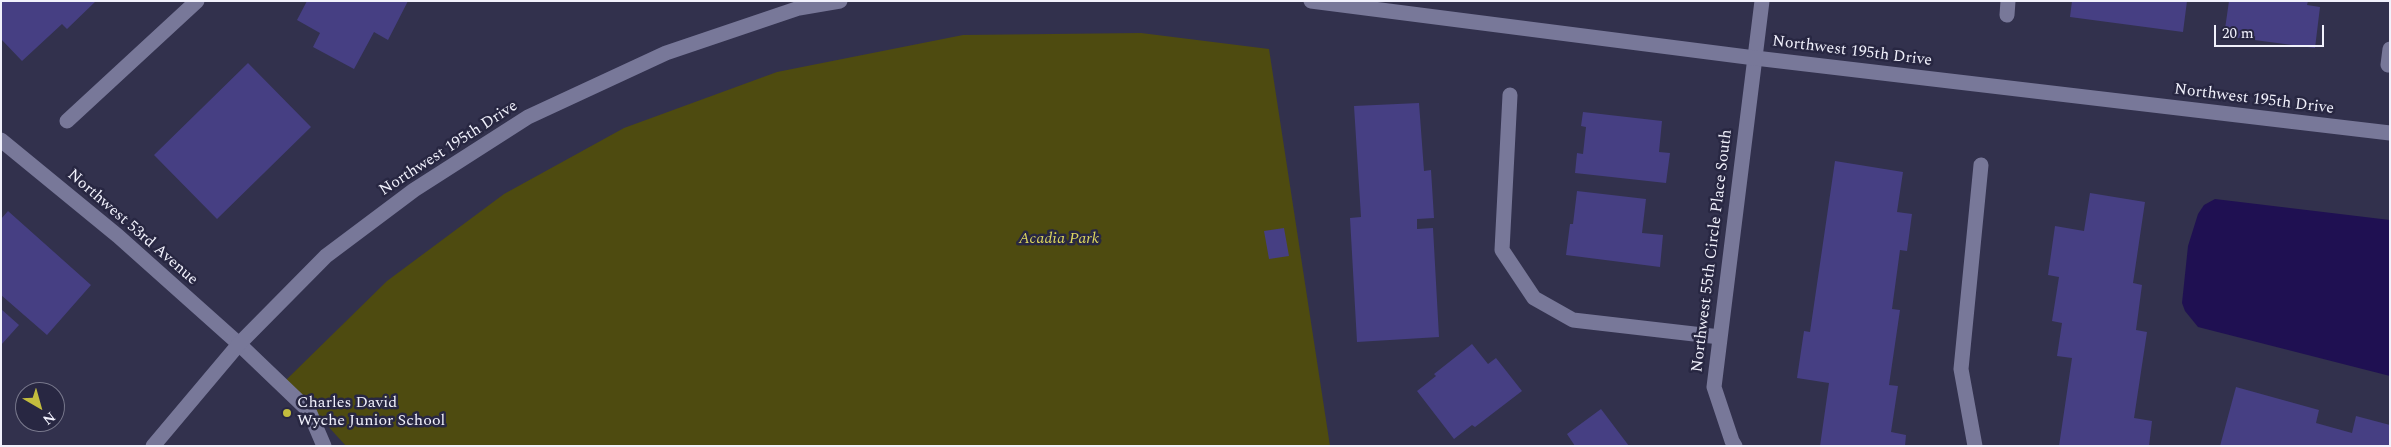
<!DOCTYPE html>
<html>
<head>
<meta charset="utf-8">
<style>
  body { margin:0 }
  #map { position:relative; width:2391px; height:447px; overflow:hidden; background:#32314d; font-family:Spectral,serif }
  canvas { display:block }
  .frame { position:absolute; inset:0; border:2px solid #f1f1fc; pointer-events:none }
  .north { position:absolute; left:15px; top:382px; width:50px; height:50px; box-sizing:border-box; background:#282742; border:1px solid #78788c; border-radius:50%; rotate:142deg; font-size:14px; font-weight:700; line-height:20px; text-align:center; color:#f1f1fc }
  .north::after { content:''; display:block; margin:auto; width:18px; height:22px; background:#c3bd3e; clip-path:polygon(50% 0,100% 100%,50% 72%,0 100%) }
  .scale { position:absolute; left:2214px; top:25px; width:110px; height:22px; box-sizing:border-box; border:2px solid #f1f1fc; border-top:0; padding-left:6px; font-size:15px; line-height:18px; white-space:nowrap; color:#f1f1fc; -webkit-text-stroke:4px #282742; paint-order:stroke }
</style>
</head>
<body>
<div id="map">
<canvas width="2391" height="447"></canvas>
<div class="frame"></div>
<div class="north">N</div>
<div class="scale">20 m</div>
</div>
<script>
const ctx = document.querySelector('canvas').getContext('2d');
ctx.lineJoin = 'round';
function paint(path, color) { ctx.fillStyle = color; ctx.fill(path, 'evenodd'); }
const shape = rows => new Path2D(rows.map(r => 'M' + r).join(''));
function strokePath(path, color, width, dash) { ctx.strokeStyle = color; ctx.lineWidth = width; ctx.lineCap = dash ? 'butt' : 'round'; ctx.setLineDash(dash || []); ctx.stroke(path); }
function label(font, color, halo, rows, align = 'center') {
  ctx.font = font + ' Spectral,serif'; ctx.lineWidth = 5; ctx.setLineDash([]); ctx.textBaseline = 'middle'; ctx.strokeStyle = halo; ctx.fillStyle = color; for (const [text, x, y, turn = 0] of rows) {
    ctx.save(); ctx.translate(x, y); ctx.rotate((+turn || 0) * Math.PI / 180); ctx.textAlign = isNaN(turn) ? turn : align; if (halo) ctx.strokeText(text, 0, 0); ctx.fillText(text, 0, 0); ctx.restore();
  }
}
paint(shape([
  [1141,33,1269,49,1330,446,346,446,286,380,387,281,504,194,624,128,777,72,963,35]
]), '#4e4b10');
paint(shape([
  [2215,199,2390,220,2390,376,2198,327,2185,311,2182,303,2188,246,2198,214,2204,205]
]), '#1f1052');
paint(shape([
  [1,1,96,1,67,29,62,24,22,61,1,39],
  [307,1,408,1,388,40,374,32,354,69,313,47,320,33,297,20],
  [2072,1,2187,1,2183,32,2070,17],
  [2229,1,2308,1,2307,5,2320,7,2315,48,2224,36],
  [248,63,311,127,217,219,154,155],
  [1419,103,1424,171,1431,170,1434,218,1417,219,1417,229,1433,228,1439,337,1357,342,1350,218,1361,217,1354,106],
  [1583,112,1662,121,1659,152,1670,153,1666,183,1575,173,1577,153,1583,154,1586,127,1581,126],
  [1835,161,1903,172,1897,212,1912,214,1907,251,1900,250,1892,309,1900,310,1889,385,1898,386,1891,432,1906,435,1905,446,1820,446,1829,383,1797,378,1804,331,1810,332],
  [1577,191,1646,199,1642,233,1663,235,1660,267,1566,255,1570,224,1573,224],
  [2090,193,2145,202,2133,283,2142,285,2136,330,2147,332,2134,418,2152,421,2149,446,2059,446,2072,358,2057,356,2062,323,2052,321,2059,277,2048,275,2055,226,2084,231],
  [8,211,91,285,47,335,1,295,1,219],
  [1284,228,1289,256,1269,259,1264,231],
  [1,309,19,325,1,345],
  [1472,344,1488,364,1496,358,1522,391,1475,427,1472,425,1454,439,1417,391,1436,376,1434,374],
  [2236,387,2319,410,2316,423,2352,433,2356,416,2390,425,2390,446,2220,446],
  [1601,409,1629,446,1575,446,1567,434]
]), '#463f83');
strokePath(shape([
  [239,344,309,411,324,446]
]), '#787899', 15);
strokePath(shape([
  [2007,15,2008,1],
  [2388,65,2390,49],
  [1510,95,1502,250,1534,298,1573,320,1720,337],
  [67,121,197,1],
  [1,140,118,236,239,344],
  [1735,446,1732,441,1714,387,1762,1],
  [1975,446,1961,369,1981,165]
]), '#787899', 15);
strokePath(shape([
  [1311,1,1755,58,2390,133],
  [153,446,239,344,326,256,414,190,528,117,666,53,799,8,840,1]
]), '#787899', 15);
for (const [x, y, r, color] of [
  [287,413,5,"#c3bd3e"]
]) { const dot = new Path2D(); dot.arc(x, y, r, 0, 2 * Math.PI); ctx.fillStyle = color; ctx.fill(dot); strokePath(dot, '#282742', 2); }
label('16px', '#f1f1fc', '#282742', [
  ["Northwest 195th Drive",1852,52,7],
  ["Northwest 195th Drive",2254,100,7],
  ["Northwest 195th Drive",449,149,-33],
  ["Northwest 53rd Avenue",132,228,41],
  ["Northwest 55th Circle Place South",1713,251,-83]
]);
label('italic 16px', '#ddd65f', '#282742', [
  ["Acadia Park",1059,240]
]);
label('16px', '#f1f1fc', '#282742', [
  ["Charles David",297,404],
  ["Wyche Junior School",297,422]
], 'left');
</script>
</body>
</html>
